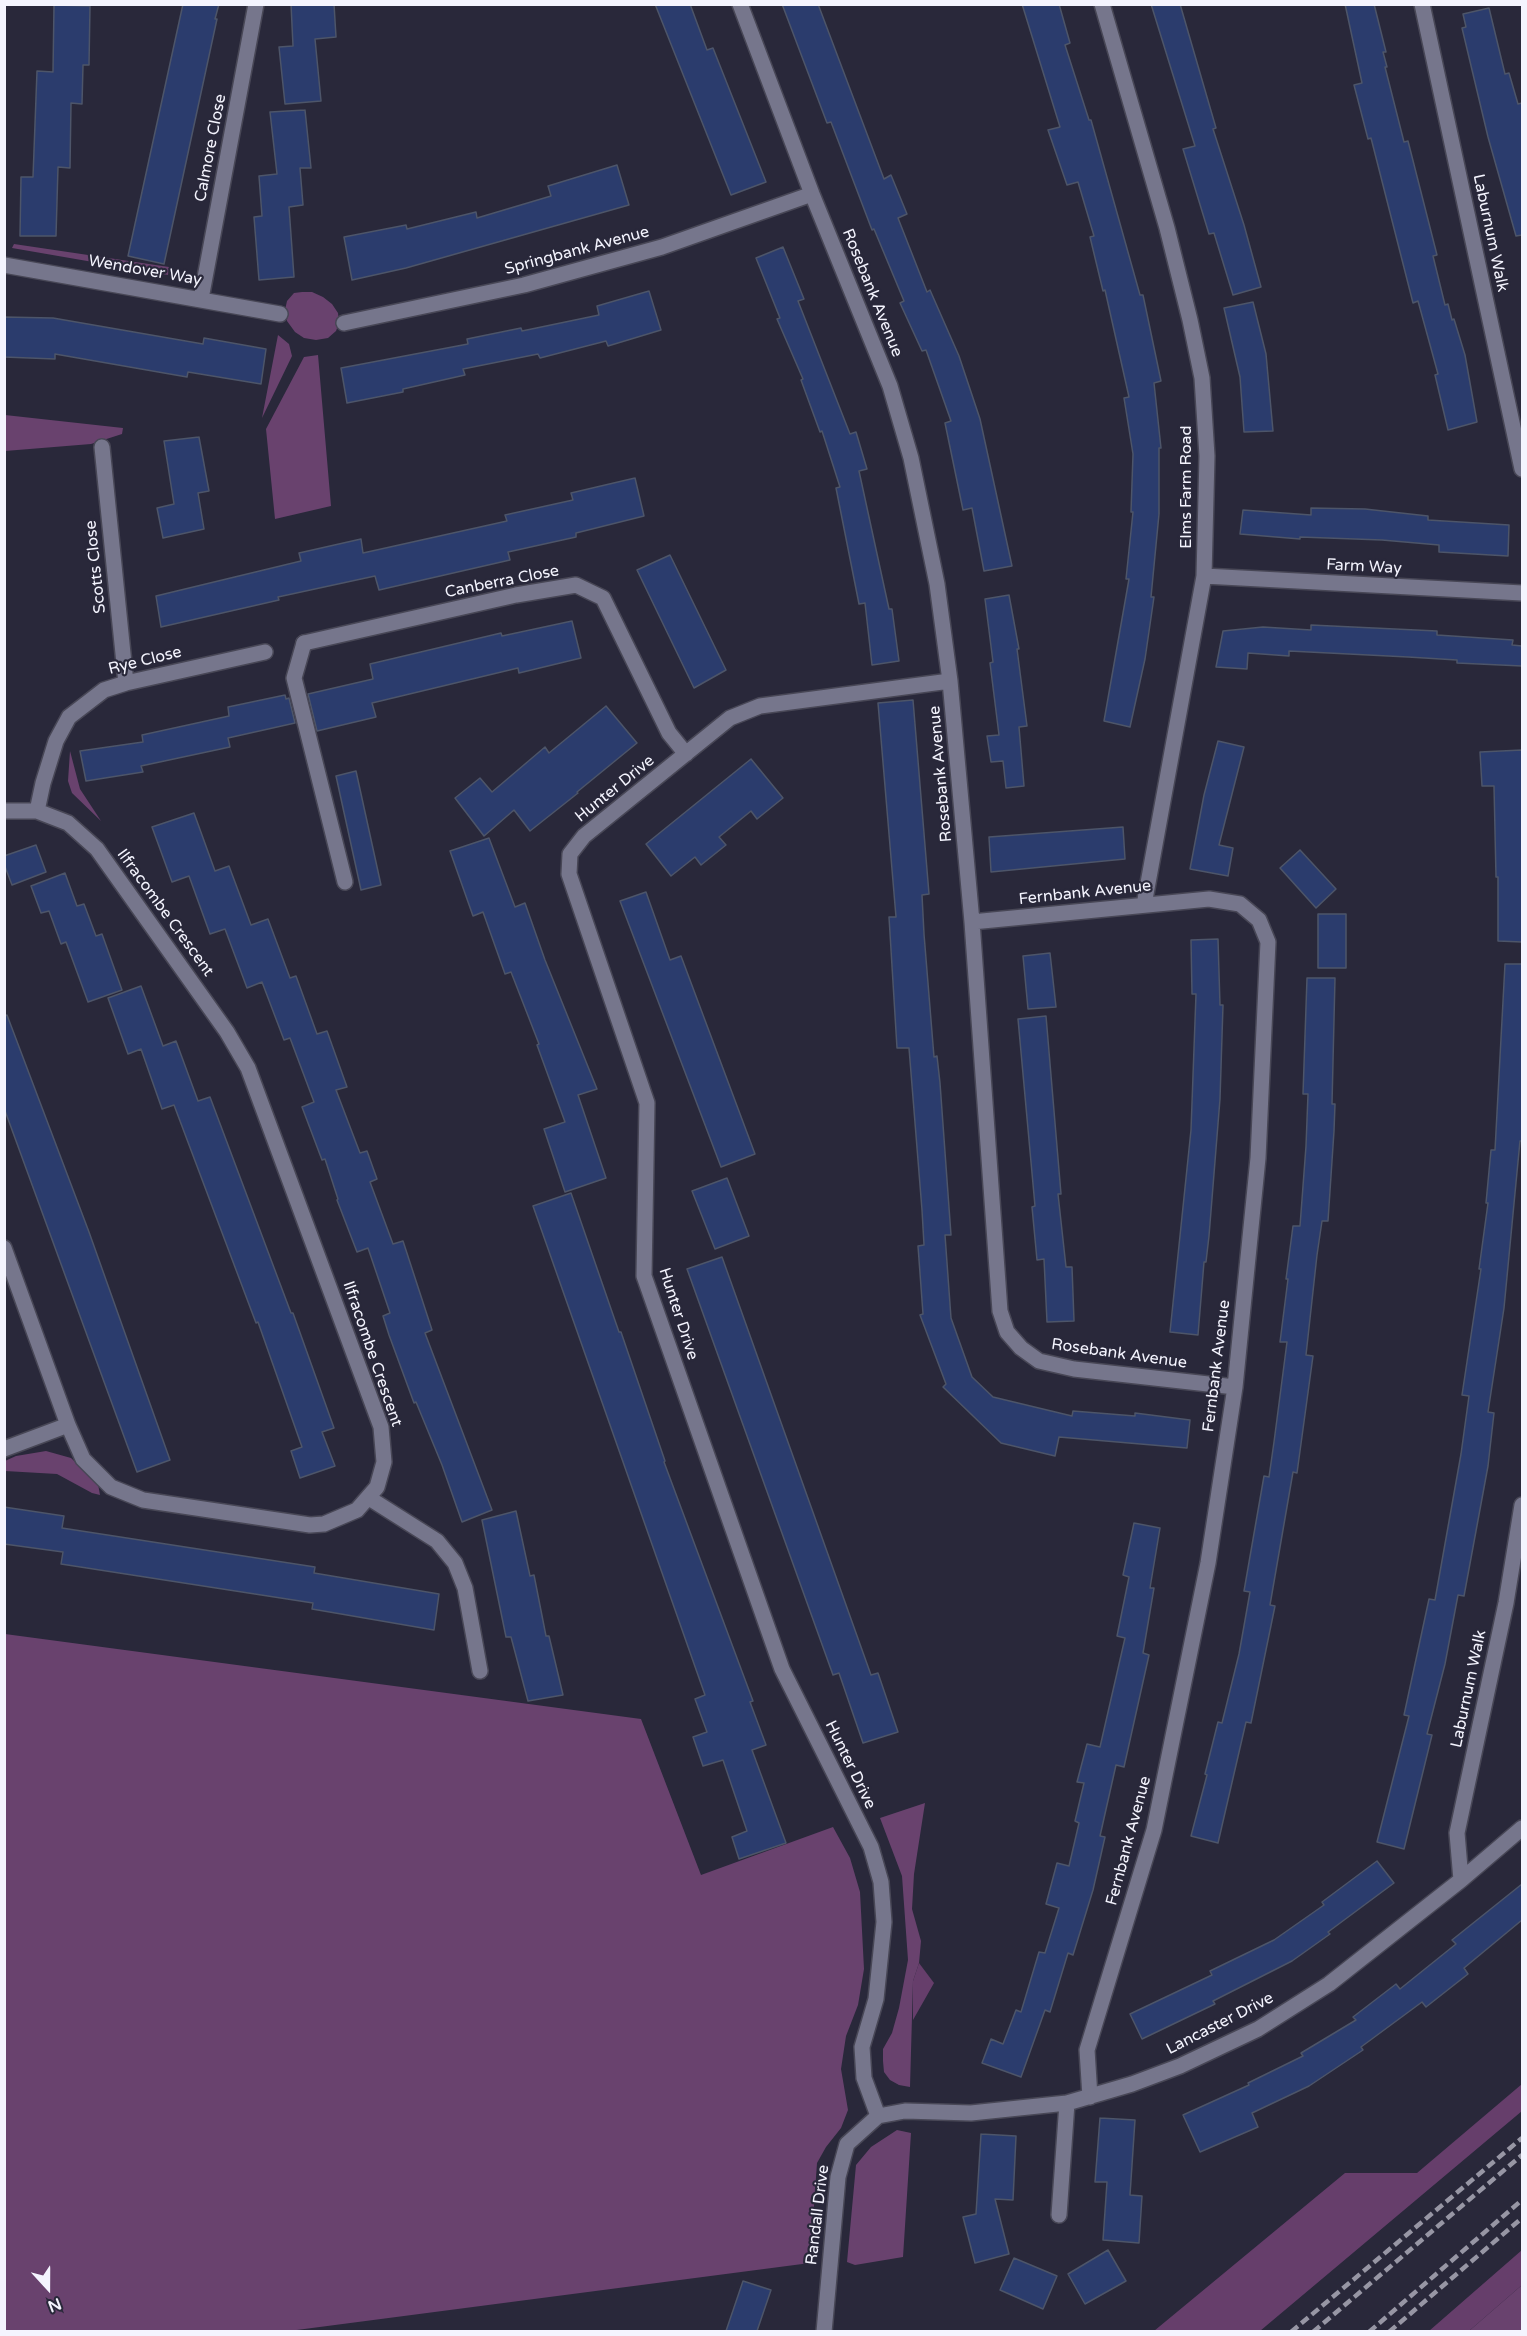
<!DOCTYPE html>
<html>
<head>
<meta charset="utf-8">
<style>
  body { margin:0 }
  #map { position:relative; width:1527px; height:2336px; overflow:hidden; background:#29283a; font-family:"Varela Round",sans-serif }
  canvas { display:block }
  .frame { position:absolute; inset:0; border:6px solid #f4f4fe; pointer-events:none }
  .north { position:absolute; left:18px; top:2258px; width:60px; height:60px; -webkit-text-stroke:4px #29283a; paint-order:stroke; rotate:159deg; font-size:16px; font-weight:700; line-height:24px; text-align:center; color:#f4f4fe }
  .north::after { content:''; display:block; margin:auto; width:21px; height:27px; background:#f4f4fe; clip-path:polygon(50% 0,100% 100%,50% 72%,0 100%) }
</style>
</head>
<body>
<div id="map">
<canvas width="1527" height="2336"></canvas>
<div class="frame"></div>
<div class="north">N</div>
</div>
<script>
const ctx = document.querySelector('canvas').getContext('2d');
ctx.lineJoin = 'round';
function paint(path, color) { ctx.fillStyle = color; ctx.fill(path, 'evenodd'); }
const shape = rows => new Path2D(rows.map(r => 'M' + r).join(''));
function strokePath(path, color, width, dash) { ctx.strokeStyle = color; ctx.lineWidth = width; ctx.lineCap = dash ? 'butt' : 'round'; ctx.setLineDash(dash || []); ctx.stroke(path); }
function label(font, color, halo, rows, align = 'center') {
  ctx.font = font + ' "Varela Round",sans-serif'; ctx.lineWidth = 4.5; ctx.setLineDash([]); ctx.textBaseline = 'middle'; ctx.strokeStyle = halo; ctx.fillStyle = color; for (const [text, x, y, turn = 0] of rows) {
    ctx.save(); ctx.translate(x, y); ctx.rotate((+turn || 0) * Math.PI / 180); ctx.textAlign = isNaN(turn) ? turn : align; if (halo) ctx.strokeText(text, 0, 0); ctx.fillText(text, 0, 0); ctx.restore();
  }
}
paint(shape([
  [14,244,169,267,168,275,12,248],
  [302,292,312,292,323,297,332,304,338,313,339,323,336,331,328,338,316,340,304,338,295,332,287,321,285,310,287,301,294,293],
  [278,335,289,344,292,356,262,418],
  [318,355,331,506,275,519,266,429,304,357],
  [5,415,123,428,122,434,91,444,5,451],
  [70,751,80,789,101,821,72,793,68,781],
  [46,1451,71,1458,98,1484,100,1495,92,1493,57,1474,5,1471,5,1461,16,1456],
  [5,1634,641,1719,701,1875,833,1827,850,1858,860,1892,864,1969,858,2005,846,2036,841,2069,848,2110,841,2128,826,2147,817,2163,810,2263,289,2331,5,2331],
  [925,1803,914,1874,912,1909,921,1941,919,1963,913,1981,910,2087,899,2085,890,2080,884,2072,883,2061,883,2049,892,2033,899,2008,908,1960,902,1876,880,1818],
  [897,2130,911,2133,903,2257,855,2265,847,2262,856,2165,871,2147],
  [1522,2285,1522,2331,1469,2331]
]), '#69426e');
paint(shape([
  [919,1963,934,1983,913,2020,913,1981],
  [1522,2084,1522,2111,1260,2331,1154,2331,1345,2173,1417,2173],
  [1522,2250,1522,2285,1469,2331,1429,2331]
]), '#663e6b');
const building = shape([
  [183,4,219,4,215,19,217,19,164,264,128,256,183,4],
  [291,4,334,4,336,37,315,39,321,101,285,104,279,47,293,46,291,4],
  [655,4,690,4,707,50,713,48,766,182,731,195,655,4],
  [782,4,818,4,884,179,891,175,907,214,898,218,927,292,930,290,959,356,980,419,1012,566,984,571,972,508,963,510,945,423,951,421,926,350,922,351,900,303,904,301,874,229,872,230,831,122,827,123,782,4],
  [1022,4,1059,4,1070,43,1065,45,1089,120,1091,120,1140,295,1143,295,1161,381,1154,383,1161,448,1159,448,1159,514,1151,597,1154,597,1145,659,1130,727,1104,721,1129,579,1126,579,1133,512,1131,512,1133,454,1124,398,1129,397,1105,290,1103,291,1090,237,1094,236,1078,182,1067,185,1048,130,1060,127,1022,4],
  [1151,4,1180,4,1216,128,1213,129,1244,225,1261,287,1233,295,1214,233,1209,234,1183,149,1195,146,1151,4],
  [1345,4,1374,4,1386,52,1383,52,1387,67,1385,67,1404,142,1408,141,1437,255,1433,256,1445,305,1448,304,1452,320,1454,319,1465,355,1477,422,1448,430,1435,375,1438,374,1418,301,1413,303,1371,138,1368,139,1354,85,1362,83,1345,4],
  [54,5,90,6,89,65,83,65,82,104,71,103,70,168,58,167,56,236,20,236,21,177,33,177,37,71,53,72,54,5],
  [1489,8,1505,74,1509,73,1518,104,1522,103,1522,235,1516,236,1488,137,1462,28,1466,27,1463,14,1489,8],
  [305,110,311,168,300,168,303,205,289,207,294,277,259,280,254,217,262,216,259,176,277,174,270,112,305,110],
  [617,165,629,205,406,268,352,280,344,237,406,225,407,229,476,212,477,218,551,196,548,186,617,165],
  [783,247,804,299,798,301,850,434,856,432,867,469,859,471,889,609,892,609,899,661,872,665,865,603,859,604,836,488,840,487,822,431,820,432,801,380,803,379,777,319,780,318,756,258,783,247],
  [649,291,661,330,608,346,606,341,540,358,538,354,463,369,465,375,403,389,403,392,347,403,341,368,468,344,467,339,521,328,522,331,599,315,597,306,649,291],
  [1253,302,1266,354,1273,431,1244,432,1240,377,1224,308,1253,302],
  [4,317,53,318,203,344,204,338,266,349,261,384,188,372,187,377,55,354,55,359,4,357,4,317],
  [199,437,209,491,198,493,204,529,163,538,157,508,174,504,164,441,199,437],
  [635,478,644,516,576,533,576,537,508,552,510,560,379,590,375,576,278,597,279,600,161,627,156,596,301,561,299,553,361,539,363,553,507,521,505,515,573,500,571,493,635,478],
  [1311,508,1365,509,1428,516,1428,520,1509,525,1508,556,1439,552,1439,545,1382,540,1300,537,1300,539,1240,534,1243,510,1311,515,1311,508],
  [670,555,726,670,694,688,637,570,670,555],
  [1009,595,1019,649,1017,649,1027,726,1019,727,1024,786,1006,788,1003,761,991,762,987,736,999,735,990,663,993,662,985,599,1009,595],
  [572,621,581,658,519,673,518,668,372,703,376,717,317,731,308,694,373,679,370,664,501,633,502,636,572,621],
  [1311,625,1437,631,1437,635,1513,640,1512,645,1522,646,1522,666,1457,663,1457,660,1408,657,1289,651,1289,656,1248,653,1247,669,1216,667,1223,631,1263,627,1311,630,1311,625],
  [285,695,286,699,289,698,295,723,228,738,230,747,141,766,143,772,86,781,80,751,143,742,142,735,229,716,228,707,285,695],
  [913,700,929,894,922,895,924,934,934,1057,937,1056,940,1083,951,1235,945,1235,951,1318,972,1377,993,1397,1072,1416,1073,1411,1135,1416,1135,1413,1190,1420,1187,1448,1059,1437,1055,1456,1001,1443,943,1387,946,1384,920,1315,923,1314,918,1246,924,1245,922,1210,909,1048,897,1048,889,917,896,917,878,703,913,700],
  [606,706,637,743,577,792,578,793,530,831,514,810,484,836,455,798,480,778,492,792,545,747,549,753,606,706],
  [1218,741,1244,747,1219,845,1233,848,1228,876,1190,869,1204,795,1218,741],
  [1522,750,1522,942,1498,941,1498,877,1496,877,1494,786,1482,786,1480,752,1522,750],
  [751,759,783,798,757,819,751,811,719,837,726,845,701,865,695,857,671,876,646,844,751,759],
  [356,771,381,885,361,890,336,776,356,771],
  [194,813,215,871,229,866,251,925,268,919,290,978,296,976,317,1034,327,1031,347,1087,336,1090,360,1153,367,1151,377,1179,370,1182,393,1244,403,1241,432,1330,425,1333,492,1510,462,1522,442,1465,416,1402,414,1403,389,1335,383,1316,390,1313,368,1248,357,1252,337,1200,338,1199,325,1159,322,1160,302,1107,314,1102,290,1038,284,1040,262,982,247,988,225,929,210,934,189,876,172,882,152,827,194,813],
  [1123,827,1125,859,991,872,989,837,1123,827],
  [489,838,515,907,525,903,545,960,597,1089,578,1095,606,1178,565,1192,544,1129,565,1122,537,1045,539,1044,511,972,505,974,483,912,473,916,450,851,489,838],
  [36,845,46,872,12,885,4,864,4,856,36,845],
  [1300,850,1336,889,1316,908,1280,868,1300,850],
  [65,873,77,906,84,904,96,936,102,934,122,990,88,1002,66,942,61,944,49,911,41,913,31,886,65,873],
  [646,892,670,960,681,956,755,1154,721,1167,620,901,646,892],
  [1318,914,1346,914,1346,968,1318,968,1318,914],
  [1218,939,1220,1005,1223,1005,1220,1099,1209,1236,1206,1262,1204,1262,1198,1335,1170,1332,1191,1130,1196,994,1192,994,1191,940,1218,939],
  [1050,953,1056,1007,1028,1009,1023,956,1050,953],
  [1505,964,1522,964,1522,1141,1520,1141,1504,1308,1488,1412,1494,1413,1488,1466,1464,1596,1458,1595,1445,1664,1427,1734,1432,1735,1404,1849,1377,1842,1409,1716,1404,1715,1429,1599,1435,1600,1461,1454,1469,1396,1462,1395,1481,1269,1479,1269,1488,1203,1486,1203,1491,1150,1495,1150,1505,964],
  [1307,978,1335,978,1332,1104,1335,1104,1334,1131,1328,1221,1322,1221,1317,1255,1306,1355,1313,1356,1297,1473,1293,1472,1270,1605,1275,1606,1251,1723,1246,1722,1218,1843,1191,1836,1207,1775,1205,1774,1218,1722,1222,1723,1239,1654,1250,1592,1244,1591,1264,1476,1269,1477,1274,1442,1287,1342,1280,1342,1288,1279,1286,1279,1293,1226,1300,1226,1306,1146,1308,1094,1303,1094,1307,978],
  [141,986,163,1046,176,1041,198,1101,210,1097,291,1313,293,1313,334,1428,322,1432,335,1466,300,1478,291,1451,302,1447,258,1322,256,1323,174,1105,162,1109,141,1049,128,1054,108,998,141,986],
  [7,1015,89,1232,170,1460,137,1472,4,1108,4,1016,7,1015],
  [1046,1016,1061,1194,1058,1194,1066,1267,1072,1267,1074,1321,1047,1322,1044,1259,1037,1260,1032,1207,1035,1206,1018,1019,1046,1016],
  [727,1178,749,1236,715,1249,692,1191,727,1178],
  [571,1193,619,1332,621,1332,665,1461,664,1462,753,1701,750,1702,766,1745,752,1750,786,1843,739,1859,732,1837,747,1831,723,1760,703,1766,693,1737,707,1732,695,1699,705,1695,533,1206,571,1193],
  [722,1257,871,1675,878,1673,898,1732,863,1743,839,1673,833,1675,687,1269,722,1257],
  [4,1507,64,1516,62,1528,315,1567,314,1573,439,1594,434,1630,312,1609,313,1603,61,1564,63,1552,4,1544,4,1507],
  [516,1511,530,1576,534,1575,546,1636,549,1636,563,1695,528,1701,511,1637,506,1637,482,1520,516,1511],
  [1134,1523,1160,1528,1150,1588,1154,1588,1143,1653,1149,1655,1124,1767,1116,1765,1100,1836,1105,1837,1093,1890,1073,1955,1068,1953,1050,2012,1045,2010,1021,2077,982,2063,991,2039,1003,2044,1016,2010,1021,2012,1039,1952,1045,1953,1059,1908,1046,1904,1057,1863,1069,1866,1079,1823,1075,1821,1084,1783,1077,1782,1087,1744,1100,1747,1125,1638,1117,1636,1129,1577,1123,1575,1134,1523],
  [1377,1861,1394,1883,1328,1932,1330,1934,1292,1961,1213,2001,1215,2004,1142,2039,1130,2014,1212,1975,1210,1971,1274,1940,1324,1905,1322,1902,1377,1861],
  [1522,1884,1522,1920,1464,1968,1468,1974,1426,2007,1422,2002,1361,2047,1363,2050,1309,2086,1252,2113,1258,2127,1200,2152,1183,2115,1249,2085,1248,2083,1303,2056,1301,2053,1356,2020,1353,2017,1396,1984,1400,1989,1456,1944,1452,1940,1522,1884],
  [1100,2118,1135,2120,1130,2195,1142,2196,1139,2243,1103,2240,1107,2182,1095,2182,1100,2118],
  [981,2134,1016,2136,1013,2200,995,2199,1009,2254,975,2263,963,2217,976,2214,981,2134],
  [1108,2250,1126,2281,1085,2304,1068,2274,1108,2250],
  [1014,2258,1057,2276,1043,2309,1000,2290,1014,2258],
  [743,2281,771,2290,757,2331,726,2331,743,2281]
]);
paint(building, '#2b3c6d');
strokePath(building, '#4d5569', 1.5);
const service = shape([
  [304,643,294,678,345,882]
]);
const minor = shape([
  [740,4,812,194,890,386,911,458,937,584,950,681,972,922,1000,1311,1007,1332,1021,1348,1039,1361,1074,1369,1235,1387],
  [1102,4,1167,228,1190,320,1202,378,1207,456,1204,576,1144,905],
  [1422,4,1522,469],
  [4,265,280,314],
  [201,299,256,4],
  [344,323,524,285,662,247,812,194],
  [102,447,126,683],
  [1204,576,1522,593],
  [304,643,516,595,576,585,603,598,669,733,686,754],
  [4,811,37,811,68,823,97,849,227,1032,248,1068,381,1427,384,1462,377,1487,357,1510,324,1524,310,1525,143,1500,111,1487,83,1459,68,1425,4,1248],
  [37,811,43,783,56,741,69,717,104,690,126,683,265,652],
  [972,922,1209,899,1240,904,1259,920,1268,942,1258,1158,1235,1387,1208,1563,1154,1830,1087,2050,1090,2097],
  [4,1449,68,1425],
  [369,1498,437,1541,455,1563,465,1588,480,1671],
  [1461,1880,1457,1833,1506,1603,1522,1505],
  [878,2116,864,2078,862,2047,876,1999,884,1922,881,1882,871,1847,782,1669,644,1276,647,1103,569,874,570,854,584,836,730,718,760,706,950,681],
  [878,2116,905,2111,971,2113,1067,2103,1132,2084,1180,2066,1258,2029,1329,1984,1461,1880,1522,1828],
  [1059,2215,1067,2103],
  [824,2332,838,2177,847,2144,878,2116]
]);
strokePath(service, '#484756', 18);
strokePath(minor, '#484756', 18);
strokePath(service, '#76768c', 15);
strokePath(minor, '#76768c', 15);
strokePath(shape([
  [1291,2332,1522,2138],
  [1313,2332,1522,2155],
  [1369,2332,1522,2200],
  [1389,2332,1522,2218]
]), '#9796a4', 4.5, [9, 4.5]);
label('16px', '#f4f4fe', '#29283a', [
  ["Calmore Close",211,148,-79],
  ["Laburnum Walk",1490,233,78],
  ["Springbank Avenue",577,251,-15],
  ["Wendover Way",145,271,10],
  ["Rosebank Avenue",872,293,68],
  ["Elms Farm Road",1187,487,-90],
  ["Scotts Close",96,567,-96],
  ["Farm Way",1364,567,3],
  ["Canberra Close",502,582,-11],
  ["Rye Close",145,661,-14],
  ["Rosebank Avenue",941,774,-95],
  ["Hunter Drive",615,789,-39],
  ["Fernbank Avenue",1085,893,-6],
  ["Ilfracombe Crescent",165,913,54],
  ["Hunter Drive",678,1314,72],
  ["Ilfracombe Crescent",372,1354,71],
  ["Rosebank Avenue",1119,1354,8],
  ["Fernbank Avenue",1217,1366,-83],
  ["Laburnum Walk",1469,1689,-78],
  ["Hunter Drive",850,1765,64],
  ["Fernbank Avenue",1129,1841,-75],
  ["Lancaster Drive",1220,2024,-27],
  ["Randall Drive",818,2215,-83]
]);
</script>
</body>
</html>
